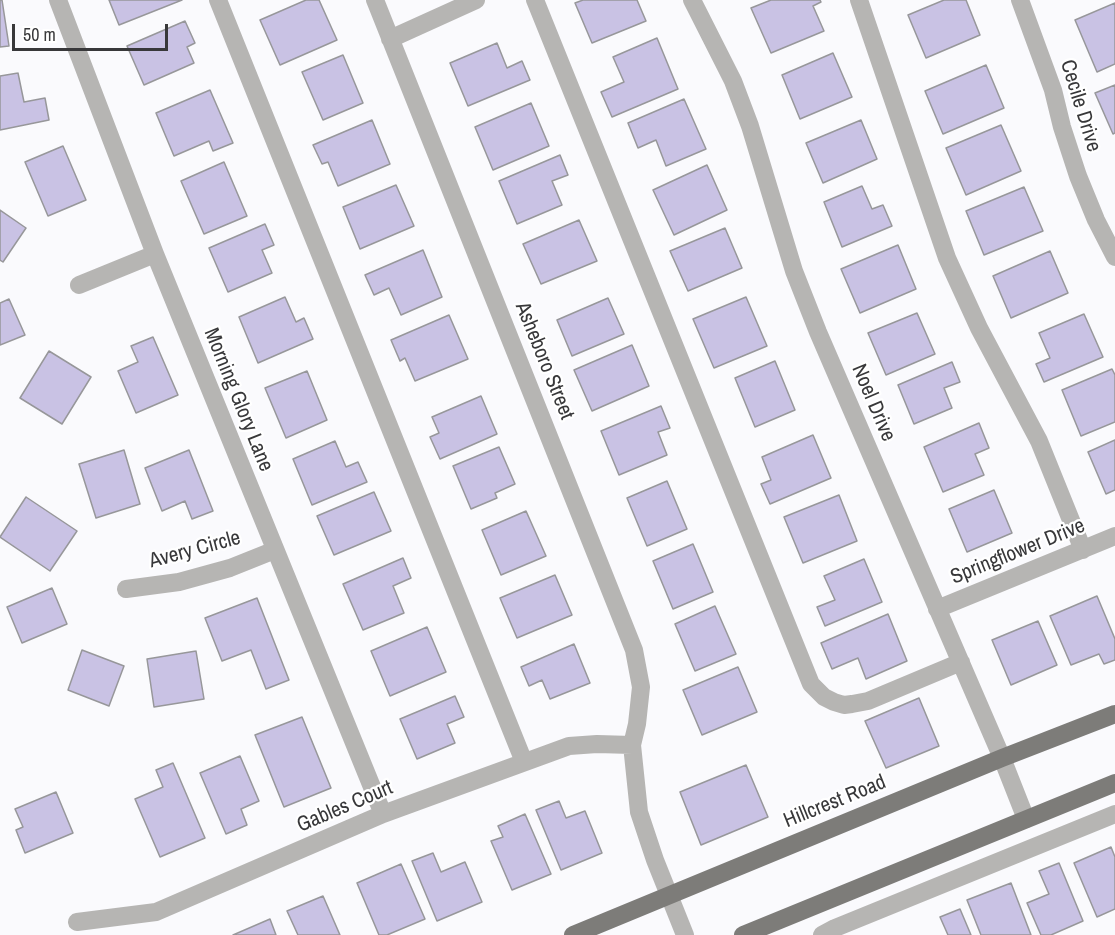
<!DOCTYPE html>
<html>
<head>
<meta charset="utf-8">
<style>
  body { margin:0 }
  #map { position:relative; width:1115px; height:935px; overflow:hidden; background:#fafafd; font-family:"Archivo Narrow",sans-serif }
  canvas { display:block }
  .scale { position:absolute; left:12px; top:24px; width:156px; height:27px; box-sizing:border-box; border:3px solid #38383a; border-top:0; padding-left:8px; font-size:18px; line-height:21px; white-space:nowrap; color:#38383a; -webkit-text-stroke:4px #fff; paint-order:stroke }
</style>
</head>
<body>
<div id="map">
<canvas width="1115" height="935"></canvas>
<div class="scale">50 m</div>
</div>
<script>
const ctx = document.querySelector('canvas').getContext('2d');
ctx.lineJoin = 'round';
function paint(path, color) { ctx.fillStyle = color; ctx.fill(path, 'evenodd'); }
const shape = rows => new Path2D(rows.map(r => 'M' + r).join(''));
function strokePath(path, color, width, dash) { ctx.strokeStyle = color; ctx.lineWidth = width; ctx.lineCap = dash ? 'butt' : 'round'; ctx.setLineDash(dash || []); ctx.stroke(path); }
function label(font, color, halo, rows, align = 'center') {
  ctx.font = font + ' "Archivo Narrow",sans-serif'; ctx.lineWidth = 4.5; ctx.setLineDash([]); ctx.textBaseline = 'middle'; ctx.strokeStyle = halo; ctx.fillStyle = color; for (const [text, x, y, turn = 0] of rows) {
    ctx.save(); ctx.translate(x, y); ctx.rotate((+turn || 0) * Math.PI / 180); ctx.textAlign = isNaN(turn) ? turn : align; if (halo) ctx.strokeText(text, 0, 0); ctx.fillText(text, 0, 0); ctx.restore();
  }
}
const building = shape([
  [0,0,2,0,9,46,0,47,0,0],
  [109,0,182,0,119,25,109,0],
  [306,0,319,0,337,40,280,65,260,20,306,0],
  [583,0,637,0,646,21,592,43,575,3,583,0],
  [771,0,820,0,821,2,813,6,824,31,771,53,751,8,771,0],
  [944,0,966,0,980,35,926,58,908,15,944,0],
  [1115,3,1115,64,1097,72,1075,20,1115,3],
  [185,21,195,43,187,47,194,63,144,85,127,46,185,21],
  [657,38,678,89,612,117,601,92,624,82,613,57,657,38],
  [497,43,507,68,522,61,530,80,468,106,450,63,497,43],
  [833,53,852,97,800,119,782,75,833,53],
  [343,55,363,103,323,120,302,72,343,55],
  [986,65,1004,108,943,134,925,91,986,65],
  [18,73,24,102,45,98,49,120,0,130,0,76,18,73],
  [1115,85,1115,133,1113,134,1095,93,1115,85],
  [210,90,233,143,213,151,209,141,174,156,156,113,210,90],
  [684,99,706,149,666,166,656,140,638,148,628,123,684,99],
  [531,103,549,146,493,170,475,127,531,103],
  [372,120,390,164,338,186,328,162,322,164,313,145,372,120],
  [861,120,877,159,823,183,806,143,861,120],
  [1001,125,1021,171,966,195,946,148,1001,125],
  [63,146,86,200,48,216,25,162,63,146],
  [560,155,568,175,552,181,562,205,517,224,499,181,560,155],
  [224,162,247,216,204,234,181,181,224,162],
  [707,165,727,210,674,235,653,190,707,165],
  [396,185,414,226,360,249,343,207,396,185],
  [862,186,872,209,883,205,892,226,842,247,824,202,862,186],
  [1024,187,1043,231,984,255,966,211,1024,187],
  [0,210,26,228,3,262,0,260,0,210],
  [579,220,597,261,541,284,523,244,579,220],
  [265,224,274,245,262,250,272,273,228,292,209,248,265,224],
  [725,228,742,268,688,291,670,251,725,228],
  [898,245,916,289,860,313,841,269,898,245],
  [423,250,442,297,401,315,389,288,374,295,365,275,423,250],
  [1050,251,1068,293,1011,318,993,276,1050,251],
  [285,297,296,322,304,318,313,339,258,363,239,317,285,297],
  [746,297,767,346,714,368,693,319,746,297],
  [608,298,624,334,572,356,557,320,608,298],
  [9,299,25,335,0,345,0,303,9,299],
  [917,313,935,354,886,375,868,333,917,313],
  [1084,314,1103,357,1044,382,1036,364,1050,358,1039,333,1084,314],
  [449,315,468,359,415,381,405,358,400,361,391,340,449,315],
  [153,337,178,395,136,413,118,371,138,362,131,346,153,337],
  [632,345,649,386,592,411,574,370,632,345],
  [49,351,91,377,62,424,20,398,49,351],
  [775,361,795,410,755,427,735,378,775,361],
  [952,362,960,382,944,388,952,408,914,424,898,385,952,362],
  [1112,369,1115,375,1115,422,1081,436,1062,390,1112,369],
  [307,371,327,420,286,438,265,388,307,371],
  [481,396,497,434,440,459,430,437,439,433,432,417,481,396],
  [661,406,670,428,658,432,667,455,619,475,601,431,661,406],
  [979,423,989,448,975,454,984,475,943,492,924,447,979,423],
  [813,435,831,478,770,504,761,484,771,480,762,457,813,435],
  [1115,440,1115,490,1106,494,1088,452,1115,440],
  [335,441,346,467,358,462,367,482,312,505,293,459,335,441],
  [499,447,515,484,495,493,497,498,471,509,453,466,499,447],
  [124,450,140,504,96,518,79,464,124,450],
  [189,450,213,511,192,519,185,501,162,511,145,468,189,450],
  [667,481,687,529,647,546,627,498,667,481],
  [994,490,1012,533,967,552,949,509,994,490],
  [374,492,391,531,334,555,317,516,374,492],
  [839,495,857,541,803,563,784,517,839,495],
  [26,497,77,531,50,571,0,537,26,497],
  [526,511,546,556,501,575,482,530,526,511],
  [693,544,713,592,673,609,653,561,693,544],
  [403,558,411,578,393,586,404,613,363,630,343,584,403,558],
  [864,559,882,602,825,626,817,607,835,600,824,576,864,559],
  [555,575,572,615,517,638,500,598,555,575],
  [52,588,67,624,22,643,7,607,52,588],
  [1097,596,1115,639,1115,660,1104,664,1099,654,1071,665,1050,616,1097,596],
  [257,598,289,680,266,689,251,650,222,661,205,618,257,598],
  [715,606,736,654,695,671,675,624,715,606],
  [888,614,907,661,866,679,858,658,832,669,821,643,888,614],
  [1038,621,1057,665,1011,685,992,640,1038,621],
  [427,627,446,672,390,696,371,651,427,627],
  [574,644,590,683,550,699,542,680,529,686,521,667,574,644],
  [82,650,124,666,109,706,68,690,82,650],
  [196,651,204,699,154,707,147,659,196,651],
  [738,667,757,712,702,735,683,690,738,667],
  [455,696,464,717,447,724,455,743,417,759,400,719,455,696],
  [919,698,939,746,886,768,865,721,919,698],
  [302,717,331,788,284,807,255,735,302,717],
  [240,756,259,801,241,809,247,825,226,834,200,773,240,756],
  [173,763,205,838,160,857,135,799,163,787,156,770,173,763],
  [746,765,768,817,701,845,680,792,746,765],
  [56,792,73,833,25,853,16,830,23,827,15,809,56,792],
  [559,801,566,818,585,811,602,853,561,870,536,810,559,801],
  [525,814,551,874,512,890,491,841,503,837,498,826,525,814],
  [1111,847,1115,857,1115,909,1097,917,1074,863,1111,847],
  [433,853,441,872,465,862,482,902,437,921,412,861,433,853],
  [1059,863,1083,921,1051,935,1041,935,1027,903,1049,894,1039,871,1059,863],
  [401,864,425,919,387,935,379,935,357,883,401,864],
  [1011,883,1031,935,981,935,967,900,1011,883],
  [323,896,340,935,298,935,287,911,323,896],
  [960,909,971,935,948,935,940,917,960,909],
  [270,919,276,935,233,935,270,919]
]);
paint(building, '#c9c2e4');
strokePath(building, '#97979a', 1.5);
strokePath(shape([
  [58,0,155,254,383,814],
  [218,0,524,762],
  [375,0,634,650,641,687,637,724,632,745,639,812,655,860,685,935],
  [535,0,811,684,824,697,834,702,844,705,852,704,868,701,961,662],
  [692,0,733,81,750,126,794,271,818,332,1002,758,1026,819],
  [859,0,947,258,979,328,1039,441,1083,550],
  [1020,0,1053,90,1062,127,1078,176,1096,220,1115,257],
  [390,39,476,0],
  [79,285,155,254],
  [126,589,179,582,230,568,275,550],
  [937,609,1115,536],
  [77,922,156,912,383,814,569,746,597,744,632,745],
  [822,935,835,928,1115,814]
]), '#b6b5b3', 18);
strokePath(shape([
  [573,935,1002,758,1115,714],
  [743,935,1115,783]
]), '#7d7c79', 18);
label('21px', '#38383a', '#fff', [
  ["Cecile Drive",1080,106,73],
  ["Asheboro Street",544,361,68],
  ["Morning Glory Lane",238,400,68],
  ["Noel Drive",873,403,67],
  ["Avery Circle",195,550,-15],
  ["Springflower Drive",1018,552,-22],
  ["Hillcrest Road",835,802,-22],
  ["Gables Court",345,807,-23]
]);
</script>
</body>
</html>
